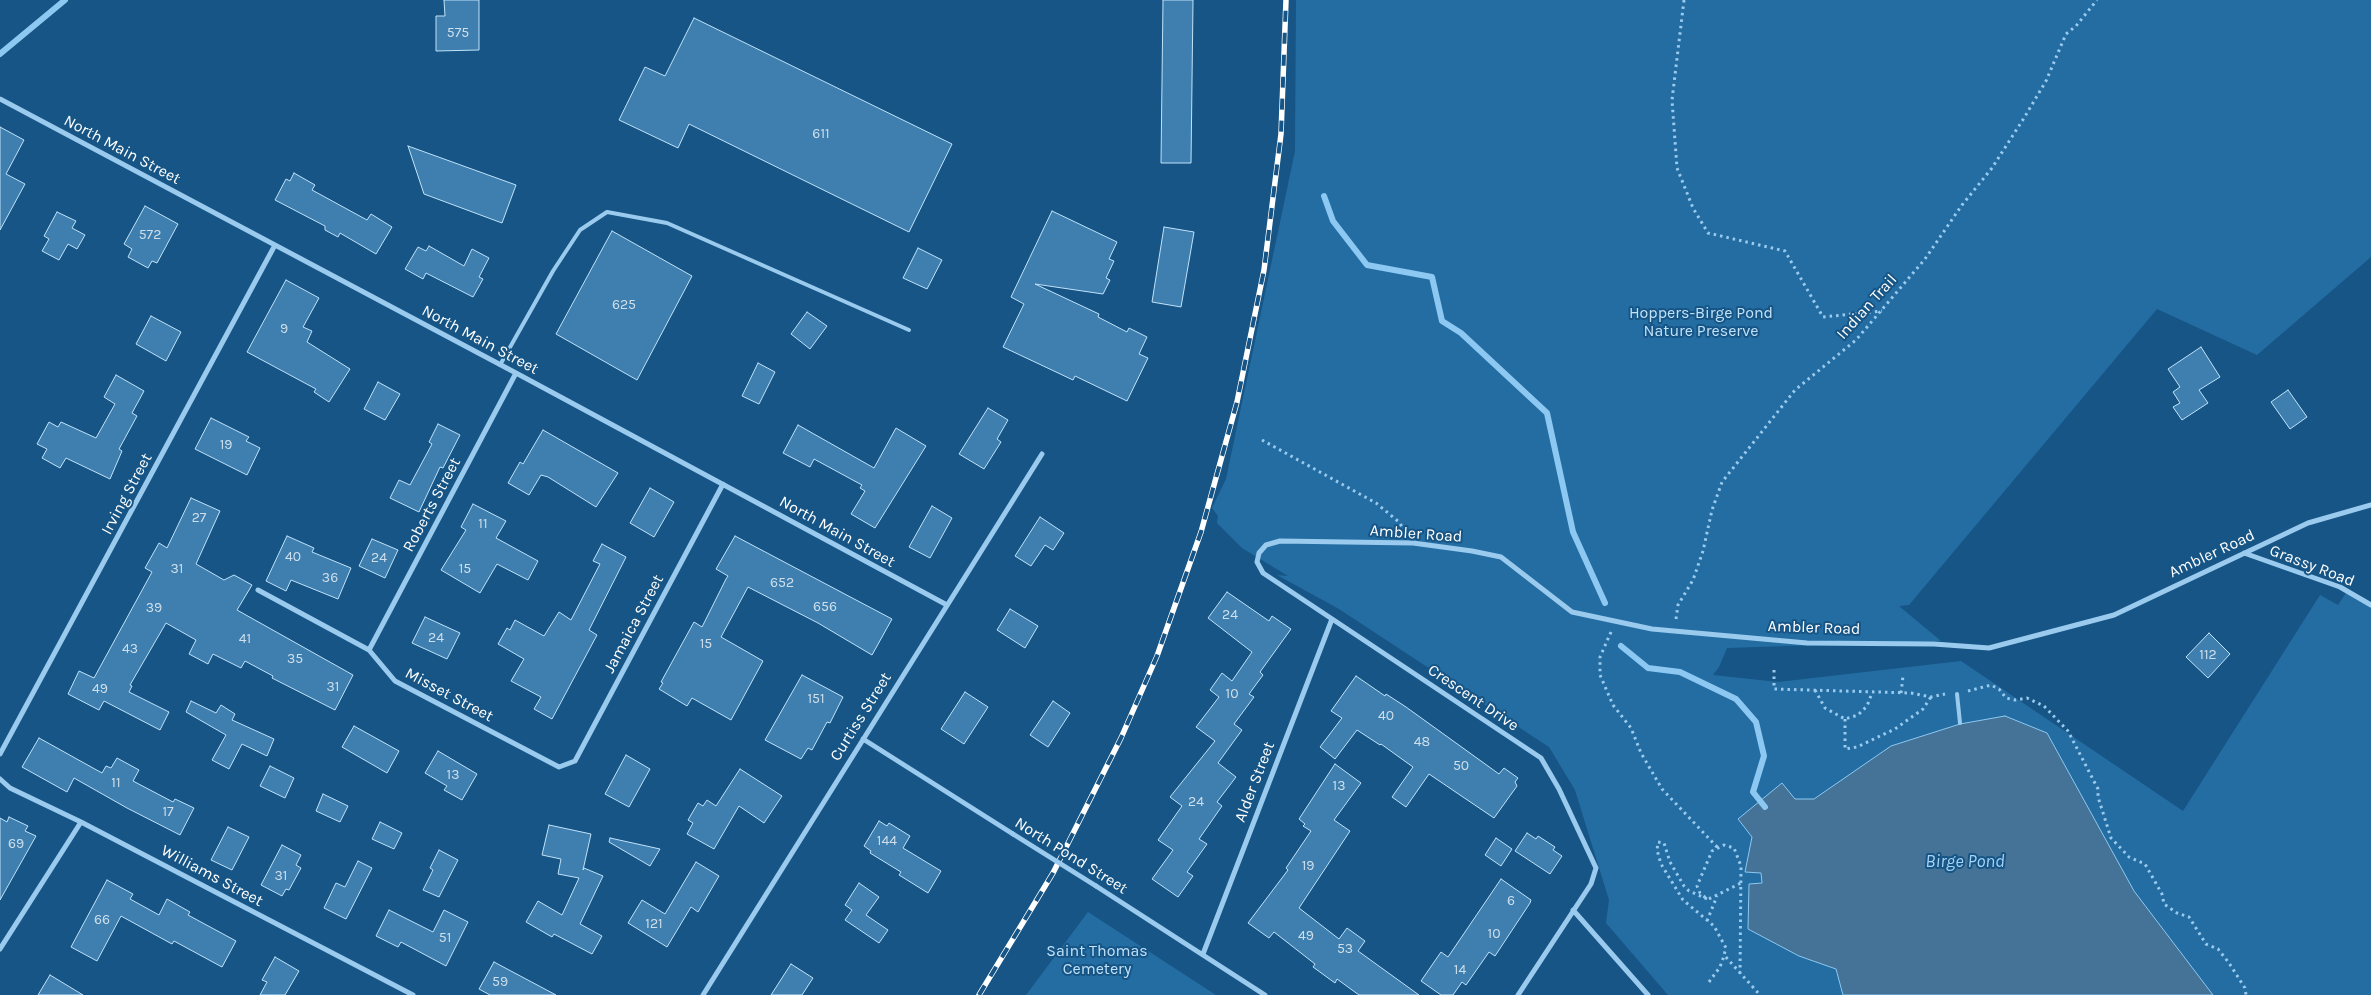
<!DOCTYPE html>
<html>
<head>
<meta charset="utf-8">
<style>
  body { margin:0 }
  canvas { display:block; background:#165585 }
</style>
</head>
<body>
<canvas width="2371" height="995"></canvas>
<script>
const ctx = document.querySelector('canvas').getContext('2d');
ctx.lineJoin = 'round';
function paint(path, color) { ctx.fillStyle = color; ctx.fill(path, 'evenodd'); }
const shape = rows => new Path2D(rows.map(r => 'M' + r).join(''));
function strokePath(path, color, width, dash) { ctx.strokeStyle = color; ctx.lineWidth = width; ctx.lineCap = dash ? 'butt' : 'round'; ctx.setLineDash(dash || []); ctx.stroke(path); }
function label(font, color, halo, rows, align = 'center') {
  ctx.font = font + ' Karla,sans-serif'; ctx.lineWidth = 4; ctx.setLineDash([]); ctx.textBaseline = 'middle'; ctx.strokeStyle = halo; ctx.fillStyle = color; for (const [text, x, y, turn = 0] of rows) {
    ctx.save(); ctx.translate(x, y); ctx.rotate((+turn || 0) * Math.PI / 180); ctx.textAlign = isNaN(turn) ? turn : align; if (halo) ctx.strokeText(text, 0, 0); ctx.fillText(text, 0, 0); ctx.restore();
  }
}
paint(shape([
  [1296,0,2371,0,2371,257,2257,355,2157,309,1909,605,1899,606,1941,641,1727,648,1719,667,1713,675,1778,682,1961,661,2183,811,2320,595,2338,605,2348,590,2371,603,2371,995,1668,995,1606,923,1609,900,1575,790,1549,747,1339,609,1277,575,1288,576,1242,548,1217,523,1218,516,1212,508,1226,479,1295,151],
  [1088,912,1216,995,1026,995]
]), '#246da3');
const water = shape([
  [2005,716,2047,733,2134,891,2213,995,1843,995,1836,969,1799,956,1748,929,1749,884,1762,883,1761,873,1745,872,1752,837,1738,819,1782,783,1795,799,1814,799,1891,746,1960,724,2005,716]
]);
paint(water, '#457397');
strokePath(water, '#8cc8f1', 1);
strokePath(shape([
  [0,54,65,0],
  [1324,196,1333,221,1367,265,1432,277,1442,321,1461,333,1547,413,1573,532,1605,603],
  [1621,646,1648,668,1680,672,1736,699,1756,722,1764,756,1753,792,1765,807]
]), '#8cc8f1', 6);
const building = shape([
  [444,0,479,0,479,50,436,51,436,16,445,16,444,0],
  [1163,0,1193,0,1191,163,1161,163,1163,0],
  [694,18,952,144,909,232,689,124,678,148,619,120,645,67,665,76,694,18],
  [0,127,24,140,6,174,25,184,0,230,0,127],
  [408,146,516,185,502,223,424,194,408,146],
  [294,173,315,185,312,190,367,220,371,214,392,227,376,254,340,233,338,237,325,230,325,226,275,200,286,179,290,181,294,173],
  [145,206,178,224,157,263,152,261,148,268,128,257,132,249,124,244,145,206],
  [1052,211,1117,242,1109,259,1114,261,1106,278,1110,280,1103,294,1035,284,1099,314,1098,317,1127,332,1129,328,1147,337,1139,354,1148,358,1127,401,1075,376,1073,380,1003,347,1024,304,1011,297,1052,211],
  [57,212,76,221,72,228,85,235,77,249,68,244,59,260,42,251,49,239,44,236,57,212],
  [1164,227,1194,232,1181,307,1152,302,1164,227],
  [612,231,692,276,637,380,556,334,612,231],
  [429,246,464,266,472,249,489,258,479,277,483,279,473,297,426,273,423,279,405,269,418,247,426,251,429,246],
  [918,248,942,260,927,289,903,278,918,248],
  [286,280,319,298,303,327,312,331,307,342,350,369,329,402,314,392,316,389,247,352,286,280],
  [807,312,827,326,810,349,791,334,807,312],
  [151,316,181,332,166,361,136,344,151,316],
  [2201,347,2220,377,2199,390,2208,403,2182,420,2173,407,2180,403,2173,392,2180,387,2168,369,2201,347],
  [758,363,775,372,759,404,742,396,758,363],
  [116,375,144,391,132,413,137,416,119,449,122,451,110,479,66,458,60,468,42,458,47,449,37,444,49,422,58,427,61,422,96,438,115,404,104,397,116,375],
  [378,382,400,394,385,420,364,409,378,382],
  [2288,390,2307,417,2290,429,2271,402,2288,390],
  [988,408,1008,420,997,439,1001,442,984,469,959,454,988,408],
  [211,418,249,437,246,441,260,448,247,475,195,449,211,418],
  [438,424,460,435,443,468,440,467,419,512,390,498,399,480,410,485,432,444,429,442,438,424],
  [798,425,874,468,896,428,926,446,875,528,851,514,865,491,860,488,862,485,814,459,810,467,783,453,798,425],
  [543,430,618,473,596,507,548,477,541,475,529,495,508,483,520,462,523,464,543,430],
  [650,488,674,502,654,537,630,523,650,488],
  [191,498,220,511,196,564,224,580,234,575,252,585,237,610,353,675,335,710,272,678,273,676,245,661,241,668,213,654,208,664,189,654,196,640,166,623,130,685,132,686,129,692,169,712,160,730,104,701,99,710,68,694,79,671,94,678,152,572,145,568,159,543,167,548,191,498],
  [473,504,506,521,496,538,538,561,528,580,497,564,480,593,441,570,466,530,461,527,473,504],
  [932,506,952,518,930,558,909,547,932,506],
  [1040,517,1064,533,1053,550,1045,545,1031,566,1015,556,1040,517],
  [287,536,314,548,312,552,351,568,338,599,291,580,286,591,266,581,287,536],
  [735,536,892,619,872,655,818,623,748,587,721,637,763,661,731,720,692,698,687,706,659,689,663,683,661,682,694,622,702,627,726,579,728,576,716,569,735,536],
  [372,539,398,550,385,578,359,566,372,539],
  [602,544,626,557,589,630,597,635,552,719,534,709,541,697,511,681,524,659,498,644,507,628,510,630,515,620,544,636,559,612,571,620,600,564,593,561,602,544],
  [1227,592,1269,621,1272,616,1291,629,1260,672,1263,675,1249,694,1254,697,1234,724,1242,730,1218,763,1236,777,1217,802,1222,806,1199,839,1207,844,1187,872,1193,876,1178,897,1152,879,1173,850,1158,840,1182,806,1170,797,1215,741,1196,727,1219,697,1210,690,1222,673,1232,681,1252,652,1208,618,1227,592],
  [1010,609,1038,626,1025,648,997,630,1010,609],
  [425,617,460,633,447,659,412,643,425,617],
  [2209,633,2230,654,2208,678,2186,657,2209,633],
  [802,675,843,697,830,723,827,722,812,750,808,748,801,759,765,740,802,675],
  [1356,676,1385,696,1386,694,1406,707,1499,774,1504,768,1518,778,1515,782,1517,786,1494,818,1429,774,1406,807,1392,797,1413,767,1381,744,1380,745,1357,730,1335,759,1320,747,1342,718,1331,711,1356,676],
  [965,692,988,707,964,744,941,729,965,692],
  [191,701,216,713,221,705,235,714,232,720,274,739,267,756,242,744,229,769,212,760,226,735,186,712,191,701],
  [1053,701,1070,713,1048,747,1030,735,1053,701],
  [354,726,399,751,387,773,342,747,354,726],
  [39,738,102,773,106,766,111,768,117,758,139,770,133,781,173,802,175,799,194,808,180,835,127,808,74,778,67,792,22,767,39,738],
  [438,751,477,774,462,800,444,790,447,786,425,773,438,751],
  [626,755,650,769,629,807,605,794,626,755],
  [1335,764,1361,783,1334,820,1350,831,1299,908,1339,939,1347,928,1365,941,1358,951,1419,995,1359,995,1337,979,1335,983,1313,967,1315,964,1274,932,1269,938,1248,923,1288,870,1286,868,1311,831,1303,826,1305,824,1299,819,1335,764],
  [270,766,294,778,285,798,260,786,270,766],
  [740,769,782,796,764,823,739,806,714,849,687,834,693,823,688,820,698,803,703,806,707,800,716,806,740,769],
  [323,794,348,806,340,822,316,811,323,794],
  [9,817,28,826,25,831,36,836,0,900,0,818,7,822,9,817],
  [879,821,887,826,889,823,910,836,903,848,941,871,928,893,899,875,901,872,870,853,871,851,864,846,879,821],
  [380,822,402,833,394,849,372,839,380,822],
  [549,825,591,834,583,870,584,868,603,876,580,924,602,936,592,954,554,934,552,937,526,922,538,901,562,915,579,878,558,874,561,859,542,855,549,825],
  [228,827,249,837,232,870,211,860,228,827],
  [1527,833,1536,839,1538,836,1555,847,1553,850,1562,856,1550,874,1515,851,1527,833],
  [610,838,660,849,650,866,609,842,610,838],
  [1496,838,1512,849,1501,866,1485,855,1496,838],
  [282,845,301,855,296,865,301,868,289,890,286,889,282,896,261,885,282,845],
  [439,850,458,860,439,897,423,890,433,870,430,868,439,850],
  [358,861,372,868,346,919,324,908,336,883,345,887,358,861],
  [696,862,719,876,698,912,691,907,667,947,628,923,642,900,665,914,696,862],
  [1501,879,1531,900,1530,903,1495,956,1489,952,1466,985,1462,982,1453,995,1441,995,1421,981,1441,952,1448,957,1501,879],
  [107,880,133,894,130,899,159,915,167,899,190,912,188,915,236,941,222,967,174,941,172,944,121,916,97,961,71,947,107,880],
  [859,883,879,897,866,915,888,930,879,943,845,920,852,910,845,905,859,883],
  [389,910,433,932,444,910,468,922,446,966,401,942,398,947,376,936,389,910],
  [275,957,299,971,285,995,260,995,267,982,262,980,275,957],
  [494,962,556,995,490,995,479,989,494,962],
  [791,964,813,978,802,995,771,995,791,964],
  [50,975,83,995,38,995,50,975]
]);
paint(building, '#3e7faf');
strokePath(building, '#c0e2fa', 1);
strokePath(shape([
  [1684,0,1672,100,1677,168,1693,208,1708,233,1785,251,1823,317,1882,311],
  [1262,440,1376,503,1399,522,1404,530],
  [1676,619,1678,605,1693,580,1703,551,1712,510,1722,482,1795,390,1856,340,1925,259,1962,205,1992,168,2024,118,2046,81,2066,34,2076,26,2097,0],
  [1611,632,1600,657,1600,675,1613,705,1631,728,1641,753,1662,789,1718,848],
  [1774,670,1774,689,1911,693,1931,697,1945,694],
  [1815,690,1825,708,1845,719,1858,715,1867,706,1872,693],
  [1968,691,1991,685,1999,689,2006,698,2015,700,2027,698,2044,706,2068,731,2098,789,2098,797,2111,838,2129,857,2145,864,2162,894,2164,904,2177,913,2189,917,2206,944,2218,949,2229,963,2245,988,2246,995],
  [1901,693,1903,676],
  [1845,719,1845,749,1857,747,1895,729,1923,709,1931,697],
  [1707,899,1689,891,1684,886,1670,862,1664,843,1658,842,1657,850,1661,864,1683,900,1714,926,1726,948,1724,955,1760,995],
  [1707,921,1717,896],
  [1740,974,1741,866,1734,848,1724,845,1712,851,1697,886,1700,893,1707,899,1711,898,1741,883],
  [1709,982,1720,967,1724,956]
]), '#9acbee', 3, [2.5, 4]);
strokePath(shape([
  [500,365,553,271,580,230,607,212,667,223,909,330],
  [1957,694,1960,723]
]), '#9acbee', 4);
strokePath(shape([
  [0,99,516,373,947,605],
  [2244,553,2340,587,2371,605],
  [258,590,369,650,395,681,559,767,575,761,723,484],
  [369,650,516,373],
  [863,739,1013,834],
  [0,754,275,245],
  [0,779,10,788,81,822,413,995],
  [1096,886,1265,995],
  [1573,910,1648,995],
  [0,949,81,822],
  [1203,954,1332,619],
  [703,995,1042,454],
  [1518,995,1591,884,1596,868,1559,789,1541,758,1263,573,1257,562,1259,553,1266,545,1280,541,1413,543,1472,551,1501,557,1572,612,1652,629,1807,643,1934,644,1989,648,2114,615,2308,523,2371,505]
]), '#9acbee', 5);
const rail = shape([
  [979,995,1053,873,1121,738,1157,656,1201,532,1237,402,1264,270,1281,134,1286,0]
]);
strokePath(rail, '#fff', 5.5);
strokePath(rail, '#165585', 4, [11]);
strokePath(shape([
  [1013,834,1096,886]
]), '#9acbee', 5);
label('14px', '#cfdfeb', null, [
  ["575",458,33],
  ["611",821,134],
  ["572",150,235],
  ["625",624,305],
  ["9",284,329],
  ["19",226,445],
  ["27",199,518],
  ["11",483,524],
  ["40",293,557],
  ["24",379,558],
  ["31",177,569],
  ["15",465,569],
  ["36",330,578],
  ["652",782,583],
  ["656",825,607],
  ["39",154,608],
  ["24",1230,615],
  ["24",436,638],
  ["41",245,639],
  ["15",706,644],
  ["43",130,649],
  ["112",2208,655],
  ["35",295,659],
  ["31",333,687],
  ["49",100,689],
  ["10",1232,694],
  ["151",816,699],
  ["40",1386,716],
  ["48",1422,742],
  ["50",1461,766],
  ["13",453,775],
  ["11",116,783],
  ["13",1339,786],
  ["24",1196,802],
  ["17",168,812],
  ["144",887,841],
  ["69",16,844],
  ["19",1308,866],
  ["31",281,876],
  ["6",1511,901],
  ["66",102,920],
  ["121",654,924],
  ["10",1494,934],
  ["49",1306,936],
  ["51",445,938],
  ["53",1345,949],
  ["14",1460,970],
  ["59",500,982]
]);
label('16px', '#fff', '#165585', [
  ["North Main Street",122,150,28],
  ["Indian Trail",1867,307,-48],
  ["North Main Street",480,340,28],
  ["Irving Street",127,494,-62],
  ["Roberts Street",432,505,-62],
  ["North Main Street",837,532,29],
  ["Ambler Road",1416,534,4],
  ["Ambler Road",2212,554,-25],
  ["Grassy Road",2312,566,21],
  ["Jamaica Street",634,624,-62],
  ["Ambler Road",1814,628,2],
  ["Misset Street",449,695,28],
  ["Crescent Drive",1473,698,34],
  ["Curtiss Street",861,717,-58],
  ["Alder Street",1255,782,-69],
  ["North Pond Street",1071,856,32],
  ["Williams Street",212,876,28]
]);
label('16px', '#c0e2fa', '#165585', [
  ["Hoppers-Birge Pond",1701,313],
  ["Nature Preserve",1701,331],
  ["Saint Thomas",1097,951],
  ["Cemetery",1097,969]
]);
label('italic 18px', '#a6d4f5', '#165585', [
  ["Birge Pond",1965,862]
]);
</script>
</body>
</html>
